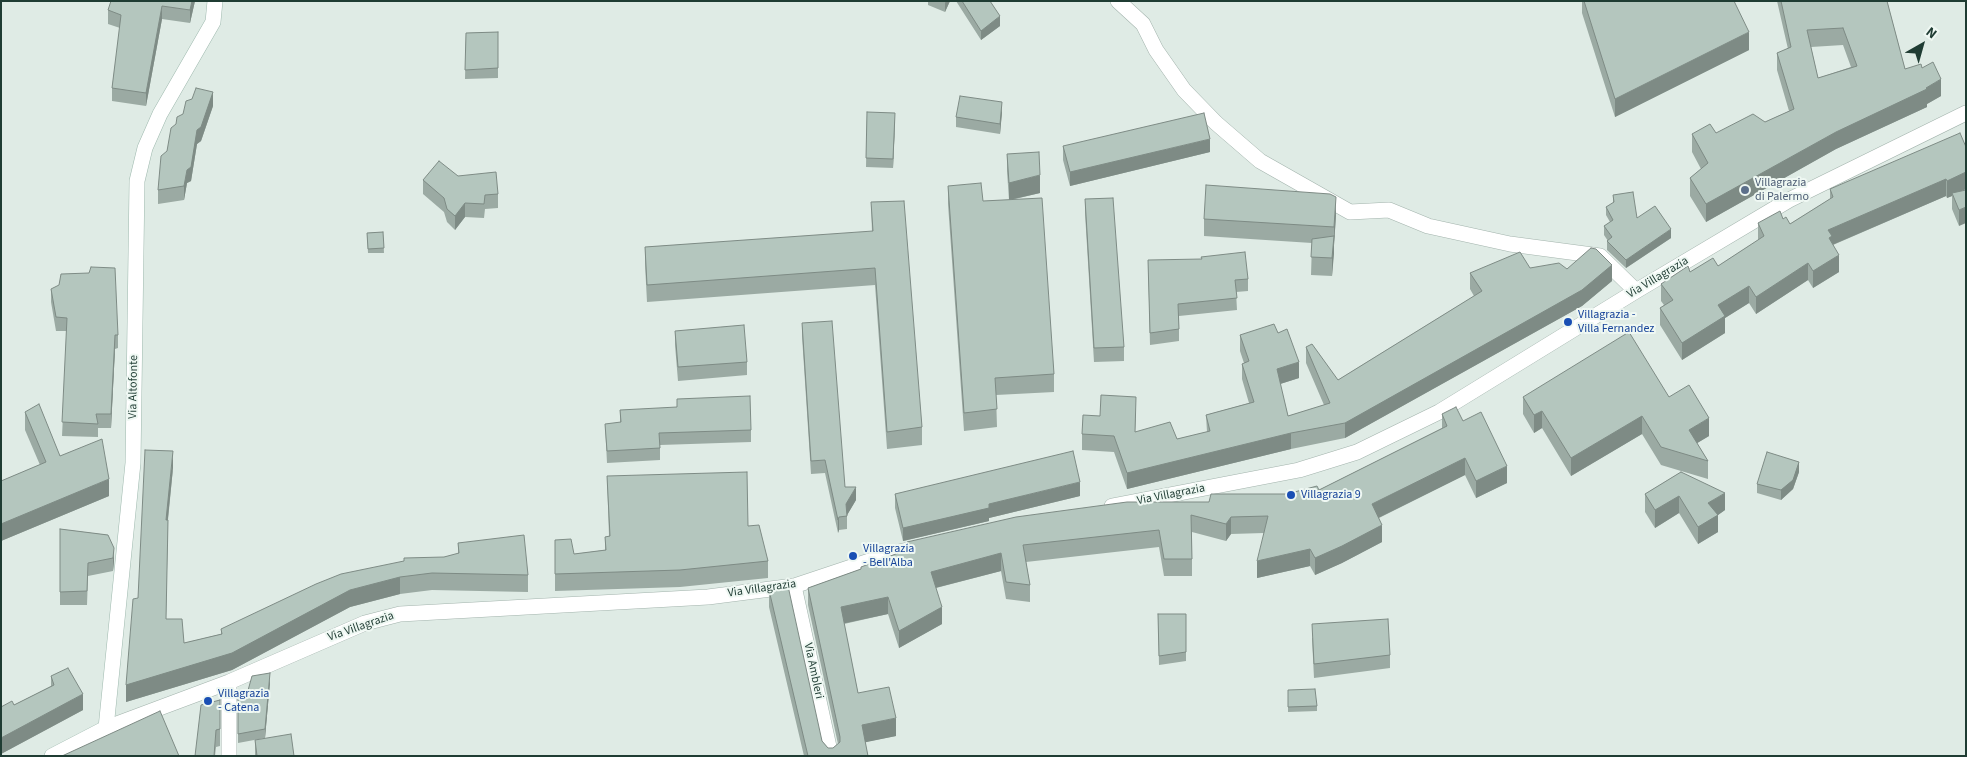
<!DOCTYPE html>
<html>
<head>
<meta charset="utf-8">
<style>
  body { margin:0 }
  #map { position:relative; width:1967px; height:757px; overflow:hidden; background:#dfebe5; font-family:"Source Sans 3",sans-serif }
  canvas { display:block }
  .frame { position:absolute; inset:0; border:2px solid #1f3c33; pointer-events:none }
  .north { position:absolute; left:1897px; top:20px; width:50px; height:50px; -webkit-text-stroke:4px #eff8f3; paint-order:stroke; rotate:38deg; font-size:14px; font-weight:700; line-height:20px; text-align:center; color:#1f3c33 }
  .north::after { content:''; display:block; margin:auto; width:18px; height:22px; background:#1f3c33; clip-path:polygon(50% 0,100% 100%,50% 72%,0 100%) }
</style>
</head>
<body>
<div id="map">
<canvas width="1967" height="757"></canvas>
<div class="frame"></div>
<div class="north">N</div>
</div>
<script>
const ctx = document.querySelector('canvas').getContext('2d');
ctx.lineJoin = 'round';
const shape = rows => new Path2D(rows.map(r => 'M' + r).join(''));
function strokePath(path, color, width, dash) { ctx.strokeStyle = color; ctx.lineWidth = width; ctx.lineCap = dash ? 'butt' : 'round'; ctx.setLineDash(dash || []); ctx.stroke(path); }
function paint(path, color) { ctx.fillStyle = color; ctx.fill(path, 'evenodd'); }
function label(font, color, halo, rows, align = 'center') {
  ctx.font = font + ' "Source Sans 3",sans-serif'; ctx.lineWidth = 4; ctx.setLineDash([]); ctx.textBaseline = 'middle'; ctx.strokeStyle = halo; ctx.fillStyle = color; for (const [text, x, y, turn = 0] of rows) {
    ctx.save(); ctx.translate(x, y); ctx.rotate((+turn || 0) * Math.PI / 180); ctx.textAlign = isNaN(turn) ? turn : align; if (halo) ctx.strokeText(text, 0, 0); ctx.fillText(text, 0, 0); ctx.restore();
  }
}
const street = shape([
  [1118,1,1143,24,1156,50,1184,90,1216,123,1260,161,1350,212,1389,210,1428,226,1510,244,1600,256,1636,291],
  [1112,506,1299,470,1357,452,1439,412,1636,291,1789,200,1966,113],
  [794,586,831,756],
  [229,682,229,756],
  [106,728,229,682,365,623,400,614,708,597,794,586,890,554,921,547]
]);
const secondary = shape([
  [52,756,106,728,133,463,137,181,145,148,160,114,213,22,215,1]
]);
strokePath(street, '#a2b3ac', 16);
strokePath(secondary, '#9db8ad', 16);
strokePath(street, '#fff', 15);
strokePath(secondary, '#fff', 15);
paint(shape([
  [195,1,190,23,162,19,146,106,112,101,112,88,120,28,108,24,108,10],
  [928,1,950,1,945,12,928,5],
  [956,1,990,1,1000,26,981,40],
  [1582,1,1734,1,1749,50,1615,117,1582,13],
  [1777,1,1887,1,1905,69,1922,68,1941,96,1927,104,1927,107,1836,149,1706,222,1690,196,1690,178,1701,169,1692,152,1692,134,1716,133,1765,122,1789,111,1777,70,1777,53,1788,49],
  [1843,45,1851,67,1818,78,1811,47],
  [498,32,498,78,465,79,466,33],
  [213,106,201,141,197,144,191,181,187,183,184,200,158,204,158,190,167,151,176,124,183,114],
  [867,112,895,122,893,168,866,167],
  [1002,112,1000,134,956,127,956,117],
  [1063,146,1210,152,1070,186,1063,160],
  [1966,147,1966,189,1961,191,1959,226,1952,209,1952,196,1947,198,1946,196,1833,245,1839,272,1813,288,1808,280,1756,314,1749,303,1725,318,1725,333,1682,360,1660,325,1660,308,1664,305,1661,301,1661,284,1690,272,1718,266,1758,240,1758,223,1783,219,1790,224,1830,199,1830,189],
  [1007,154,1040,193,1011,200,1054,374,1054,392,996,395,997,427,964,431,948,204,948,186,983,201,1009,200,1007,171],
  [458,176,498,194,498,208,485,209,484,218,465,217,455,230,447,222,444,212,423,194,423,180],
  [1613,195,1637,218,1671,238,1626,268,1607,250,1607,241,1608,241,1604,235,1604,226,1610,222,1606,215,1606,207,1613,203],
  [1085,199,1124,347,1124,361,1094,362,1085,213],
  [871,202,922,427,922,445,887,449,875,285,647,302,645,264,645,247,872,232],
  [1336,215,1332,276,1311,275,1312,243,1204,236,1204,219],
  [383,232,384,253,368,253,367,233],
  [1148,260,1248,279,1248,291,1236,292,1237,310,1179,316,1179,341,1150,345],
  [1530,268,1567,269,1612,281,1582,306,1345,438,1291,449,1127,489,1114,452,1082,450,1082,434,1100,416,1136,413,1135,432,1177,439,1207,432,1206,415,1249,403,1242,379,1242,364,1244,363,1240,351,1240,335,1278,333,1299,378,1280,384,1288,416,1324,405,1306,363,1306,347,1338,380,1474,296,1470,289,1470,273],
  [51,289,118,335,118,348,115,349,111,428,98,428,98,437,62,436,67,331,56,331,51,302],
  [802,323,845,487,856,500,847,515,847,529,839,530,838,533,825,473,811,474,802,336],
  [675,331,747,362,747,375,678,381,675,345],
  [1523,397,1669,397,1709,436,1697,443,1708,461,1708,479,1661,465,1642,434,1571,476,1542,428,1534,433,1523,414],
  [620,410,751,430,751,442,660,445,660,460,607,463,605,424,620,423],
  [25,412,60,456,109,496,1,541,1,481,40,465,25,430],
  [1442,414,1463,421,1507,483,1476,498,1465,475,1379,518,1382,542,1342,563,1315,575,1310,566,1257,578,1264,533,1231,534,1226,541,1192,532,1192,576,1164,576,1159,547,1026,562,1030,585,1030,602,1006,599,1001,571,936,588,942,624,899,648,888,614,844,624,858,693,896,736,865,742,868,756,804,756,769,607,769,590,822,741,828,748,833,748,838,744,808,605,808,588,861,569,907,549,907,542,1209,502,1287,494,1319,490,1442,428],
  [173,468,168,520,166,619,184,643,221,634,221,629,444,557,458,554,458,543,528,575,528,592,432,590,400,594,350,607,232,670,126,702,138,598],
  [1681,472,1725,510,1718,515,1718,532,1698,544,1679,513,1655,528,1645,512,1645,494],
  [1799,472,1793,489,1781,500,1757,493,1757,484],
  [607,476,748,526,768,561,768,578,680,587,555,591,555,540,574,554,605,550,605,537,609,536],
  [895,494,1080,496,989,518,989,521,903,541,895,508],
  [60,529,108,535,114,561,113,571,88,576,87,605,60,605],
  [1158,614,1186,614,1186,661,1159,665],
  [1312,638,1390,655,1390,668,1314,678],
  [51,676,83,710,1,754,1,707,14,705,51,686],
  [270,682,265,738,238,743,238,697,247,694],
  [1288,690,1317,706,1317,711,1288,712],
  [220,700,220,746,216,747,215,756,195,756],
  [255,740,294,756,255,756]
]), '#9baaa3');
paint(shape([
  [192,1,195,1,190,23,190,10],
  [946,1,950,1,945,12,945,3],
  [162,6,162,19,146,106,146,93],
  [1000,16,1000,26,981,40,981,31],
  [1749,32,1749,50,1615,117,1615,99],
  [1941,79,1941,96,1927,104,1927,107,1836,149,1706,222,1706,204,1836,132,1926,88],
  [213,92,213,106,201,141,197,144,191,181,187,183,184,200,184,186,187,170,197,130],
  [1002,102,1002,112,1000,134,1000,124],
  [895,113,895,122,893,168,893,159],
  [1210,139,1210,152,1070,186,1070,172],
  [1966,172,1966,189,1953,195,1952,193,1952,196,1947,198,1947,181],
  [1040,175,1040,193,1009,200,1009,183],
  [1946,179,1946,196,1832,245,1832,253,1828,230],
  [1336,197,1336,215,1334,245,1334,227],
  [465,203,465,217,455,230,455,216],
  [1966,207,1966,223,1959,226,1959,210],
  [1671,229,1671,238,1626,268,1626,260],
  [1334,236,1334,254,1332,276,1332,258],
  [1839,255,1839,272,1813,288,1813,271],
  [1808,263,1808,280,1756,314,1756,297],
  [1612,265,1612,281,1582,306,1345,438,1345,423],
  [1749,286,1749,303,1725,318,1725,333,1682,360,1682,343,1718,305],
  [115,335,115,349,111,428,111,414],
  [1299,362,1299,378,1277,385,1277,369],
  [1542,411,1542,428,1534,433,1534,415],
  [1642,416,1642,434,1571,476,1571,458],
  [1709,418,1709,436,1689,448,1689,430],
  [1291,433,1291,449,1127,489,1127,473],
  [173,451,173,468,166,537,166,520],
  [1465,458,1465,475,1372,521,1372,504],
  [1799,462,1799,472,1793,489,1781,500,1781,490],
  [1507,466,1507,483,1476,498,1476,481],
  [109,479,109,496,1,541,1,524],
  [1080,482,1080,496,989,518,989,521,903,541,903,528,989,504],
  [856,487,856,500,846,517,846,504],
  [1725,493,1725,510,1718,515,1718,532,1698,544,1698,527,1708,503],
  [1679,496,1679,513,1655,528,1655,510],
  [839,517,839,530,838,533,838,520],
  [1231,517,1231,534,1226,541,1226,524],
  [1382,525,1382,542,1342,563,1315,575,1315,558],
  [114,548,114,561,113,571,113,558],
  [1310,549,1310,566,1257,578,1257,561],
  [1001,553,1001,571,931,589,931,572],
  [400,577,400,594,350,607,232,670,126,702,126,685,350,590],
  [888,597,888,614,841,624,841,607],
  [942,607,942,624,899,648,899,631],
  [270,673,270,682,265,738,265,729],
  [83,694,83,710,1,754,1,738],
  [896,718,896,736,862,743,862,725]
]), '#7e8b85');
const building = shape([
  [111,1,192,1,190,10,162,6,146,93,112,88,121,15,108,10,111,1],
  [962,1,990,1,1000,16,981,31,962,1],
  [1584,1,1734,1,1749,32,1615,99,1584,1],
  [1781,1,1887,1,1905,69,1921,64,1922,68,1933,62,1941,79,1926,88,1927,89,1836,132,1706,204,1690,178,1708,163,1692,134,1710,124,1716,133,1753,114,1765,122,1794,109,1777,53,1791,47,1781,1],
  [1843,28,1857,66,1818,78,1807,30,1843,28],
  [498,32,498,68,465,70,466,33,498,32],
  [196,88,213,92,201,127,197,130,191,167,187,170,184,186,158,190,161,156,167,151,171,128,176,124,177,117,183,114,186,101,192,99,196,88],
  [960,96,1002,102,1000,124,956,117,960,96],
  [867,112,895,113,893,159,866,158,867,112],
  [1204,113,1210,139,1070,172,1063,146,1204,113],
  [1960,133,1966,147,1966,172,1947,181,1946,179,1828,230,1832,236,1829,238,1839,255,1813,271,1808,263,1756,297,1749,286,1718,305,1725,316,1682,343,1660,308,1673,300,1661,284,1688,266,1690,272,1713,258,1718,266,1764,236,1758,223,1780,211,1783,219,1786,217,1790,224,1833,197,1830,189,1960,133],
  [1039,152,1040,175,1009,183,1007,154,1039,152],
  [439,161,458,176,496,172,498,194,485,195,484,204,465,203,455,216,447,209,444,198,423,180,439,161],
  [981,183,983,201,1042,198,1054,374,995,378,997,409,964,413,948,186,981,183],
  [1206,185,1330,194,1336,197,1334,227,1204,219,1206,185],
  [1966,190,1966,207,1959,210,1952,193,1966,190],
  [1633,192,1637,218,1655,206,1671,229,1626,260,1607,241,1612,237,1604,226,1613,220,1606,207,1614,202,1613,195,1633,192],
  [1113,198,1124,347,1094,348,1085,199,1113,198],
  [904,201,922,427,887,432,875,268,647,285,645,247,873,231,871,202,904,201],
  [383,232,384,248,368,249,367,233,383,232],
  [1334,236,1332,258,1311,257,1312,239,1334,236],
  [1591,248,1596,249,1612,265,1582,290,1345,423,1291,433,1127,473,1114,436,1082,434,1083,415,1100,416,1101,395,1136,397,1135,432,1170,422,1177,439,1210,431,1206,415,1254,402,1242,364,1249,361,1240,335,1274,324,1278,333,1287,329,1299,362,1277,369,1288,416,1330,403,1306,347,1312,344,1338,380,1482,291,1470,273,1520,252,1530,268,1559,263,1567,269,1591,248],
  [1245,252,1248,279,1235,280,1237,298,1178,304,1179,329,1150,333,1148,260,1202,259,1201,257,1245,252],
  [91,267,115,268,118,335,115,335,111,414,96,414,98,424,62,422,67,318,56,317,51,289,59,285,61,274,89,273,91,267],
  [832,321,845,487,856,487,846,504,847,516,839,517,838,520,825,460,811,461,802,323,832,321],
  [744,325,747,362,678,367,675,331,744,325],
  [1629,332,1669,397,1689,385,1709,418,1689,430,1708,461,1661,447,1642,416,1571,458,1542,411,1534,415,1523,397,1629,332],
  [750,396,751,430,659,433,660,448,607,451,605,424,621,422,620,410,677,407,677,399,750,396],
  [39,404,60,456,102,439,109,479,1,524,1,481,46,462,25,412,39,404],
  [1456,407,1463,421,1481,412,1507,466,1476,481,1465,458,1372,504,1382,525,1342,546,1315,558,1310,549,1257,561,1268,516,1231,517,1226,524,1191,515,1192,559,1164,559,1159,530,1023,545,1030,585,1006,582,1001,553,931,572,942,607,899,631,888,597,841,607,858,693,889,687,896,718,862,725,868,756,808,756,769,590,788,586,822,741,828,748,833,748,840,742,840,737,808,588,861,569,861,567,909,549,907,542,1016,517,1127,502,1209,502,1211,494,1287,494,1317,486,1319,490,1447,426,1442,414,1456,407],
  [145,450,173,451,166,520,168,520,166,619,182,619,184,643,222,634,221,629,316,584,341,574,404,561,404,558,444,557,459,553,458,543,524,535,528,575,432,573,400,577,350,590,232,653,126,685,133,599,138,598,145,450],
  [1073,451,1080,482,989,504,989,508,903,528,895,494,1073,451],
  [1767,452,1799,462,1793,480,1781,490,1757,484,1767,452],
  [747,472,748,526,759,525,768,561,680,570,555,574,555,540,571,539,574,554,606,550,605,537,610,536,607,476,747,472],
  [1681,472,1725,493,1708,503,1718,515,1698,527,1679,496,1655,510,1645,494,1681,472],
  [60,529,108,535,114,548,113,558,88,563,87,591,60,592,60,529],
  [1158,614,1186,614,1186,652,1159,656,1158,614],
  [1388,619,1390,655,1314,664,1312,624,1388,619],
  [68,668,83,694,1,738,1,707,12,701,14,705,54,685,51,676,68,668],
  [270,673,265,729,238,734,238,697,247,694,252,676,270,673],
  [1315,689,1317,706,1288,707,1288,690,1315,689],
  [220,700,220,729,216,730,214,756,195,756,201,705,220,700],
  [160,711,179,756,62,756,160,711],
  [291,734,294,756,257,756,255,740,291,734]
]);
paint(building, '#b4c6be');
strokePath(building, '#7e8b85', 1);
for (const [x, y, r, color] of [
  [1745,190,5,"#5c6f8a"],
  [1568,322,5,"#1a4fb4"],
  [1291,495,5,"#1a4fb4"],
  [853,556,5,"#1a4fb4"],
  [208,701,5,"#1a4fb4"]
]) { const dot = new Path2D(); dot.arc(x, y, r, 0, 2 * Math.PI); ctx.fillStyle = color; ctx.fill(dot); strokePath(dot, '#eff8f3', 2); }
label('12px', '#4e5e75', '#eff8f3', [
  ["Villagrazia",1755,183],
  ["di Palermo",1755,197]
], 'left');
label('12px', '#1f3c33', '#eff8f3', [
  ["Via Villagrazia",1658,278,-31],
  ["Via Altofonte",134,387,-89],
  ["Via Villagrazia",1171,495,-11],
  ["Via Villagrazia",762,589,-8],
  ["Via Villagrazia",361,627,-19],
  ["Via Ambleri",813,671,78]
]);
label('12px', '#164399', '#eff8f3', [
  ["Villagrazia -",1578,315],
  ["Villa Fernandez",1578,329],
  ["Villagrazia 9",1301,495],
  ["Villagrazia",863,549],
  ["- Bell'Alba",863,563],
  ["Villagrazia",218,694],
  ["- Catena",218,708]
], 'left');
</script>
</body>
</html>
